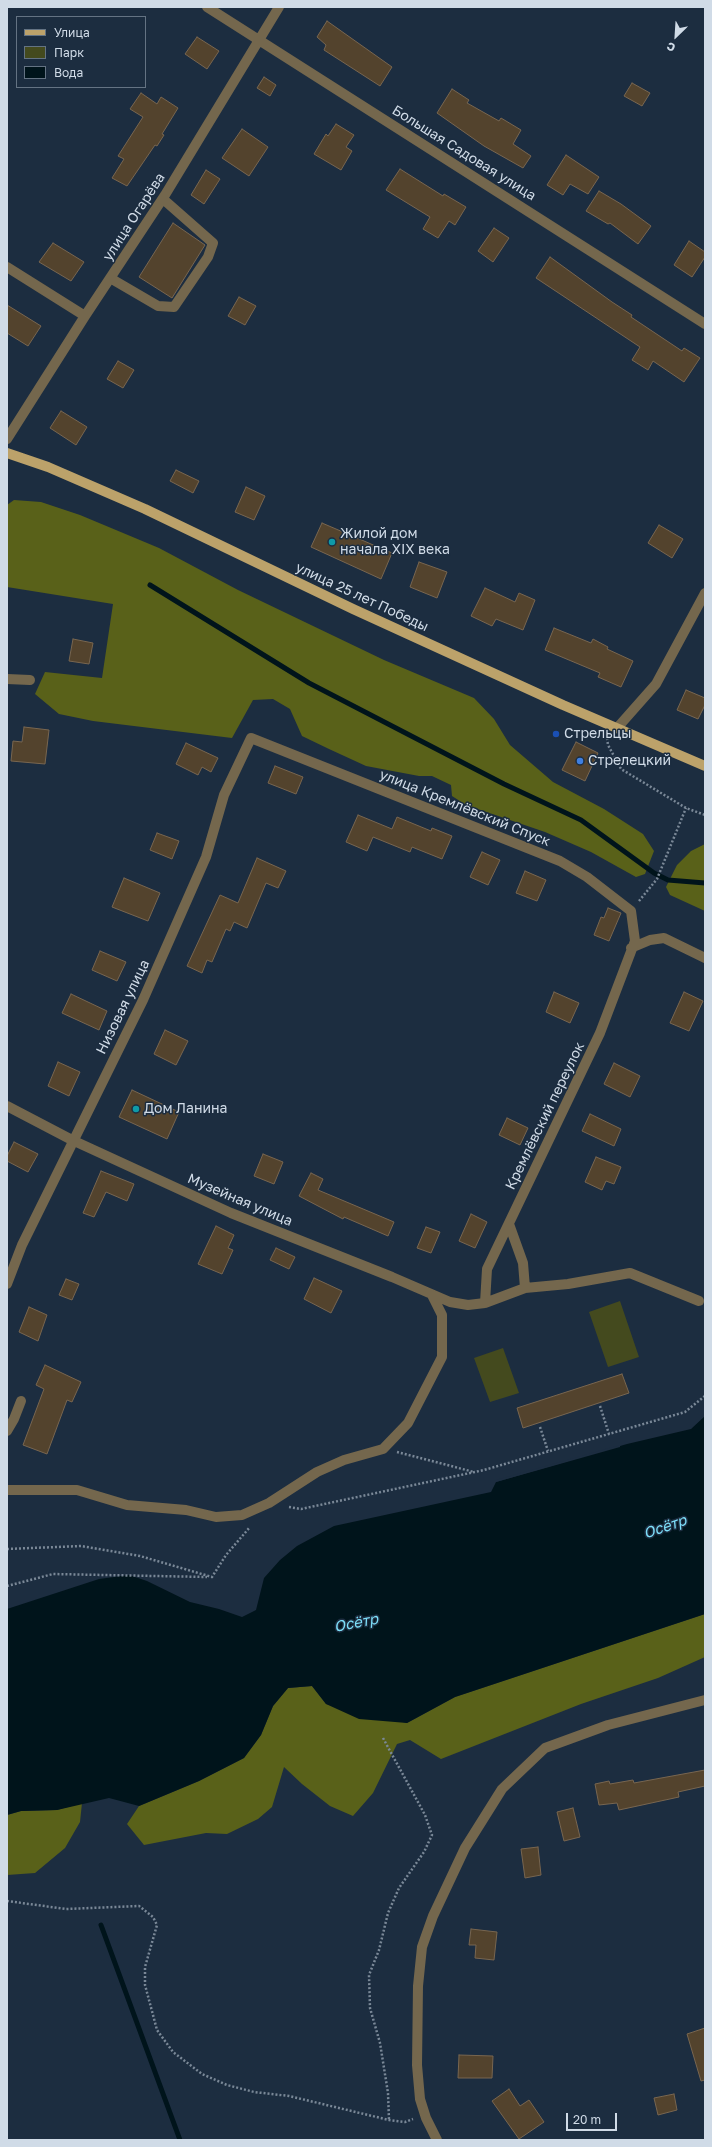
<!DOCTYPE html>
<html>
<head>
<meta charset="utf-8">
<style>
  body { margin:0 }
  #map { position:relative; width:712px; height:2147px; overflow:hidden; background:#1c2d40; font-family:"Golos Text",sans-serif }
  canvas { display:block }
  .frame { position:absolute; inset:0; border:8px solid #d0dbe7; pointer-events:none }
  .legend { position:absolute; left:16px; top:16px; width:130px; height:72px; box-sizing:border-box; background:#1c2d40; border:1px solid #647383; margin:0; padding:5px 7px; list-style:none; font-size:12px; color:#d0dbe7 }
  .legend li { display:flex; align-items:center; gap:8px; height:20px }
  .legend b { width:20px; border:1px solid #647383 }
  .north { position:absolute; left:656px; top:16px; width:40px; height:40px; -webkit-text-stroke:3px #1c2d40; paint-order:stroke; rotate:205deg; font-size:11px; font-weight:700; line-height:16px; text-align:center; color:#d0dbe7 }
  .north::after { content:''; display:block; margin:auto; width:14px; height:18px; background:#d0dbe7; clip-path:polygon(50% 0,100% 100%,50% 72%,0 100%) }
  .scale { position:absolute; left:566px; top:2113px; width:51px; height:18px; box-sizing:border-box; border:2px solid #d0dbe7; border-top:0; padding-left:5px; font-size:12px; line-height:14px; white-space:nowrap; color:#d0dbe7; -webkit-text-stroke:3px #1c2d40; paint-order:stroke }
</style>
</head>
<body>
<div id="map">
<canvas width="712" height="2147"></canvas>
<div class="frame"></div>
<ul class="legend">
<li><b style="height:5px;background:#bca26a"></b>Улица</li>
<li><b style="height:11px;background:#444a1e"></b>Парк</li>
<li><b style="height:11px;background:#00141b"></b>Вода</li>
</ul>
<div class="north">С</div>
<div class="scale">20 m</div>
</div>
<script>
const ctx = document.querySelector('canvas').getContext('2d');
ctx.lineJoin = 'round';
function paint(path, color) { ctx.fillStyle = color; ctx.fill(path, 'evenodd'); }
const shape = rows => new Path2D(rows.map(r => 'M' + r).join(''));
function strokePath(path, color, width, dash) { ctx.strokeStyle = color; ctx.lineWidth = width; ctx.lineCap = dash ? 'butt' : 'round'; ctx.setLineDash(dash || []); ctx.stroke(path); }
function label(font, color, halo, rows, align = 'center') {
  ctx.font = font + ' "Golos Text",sans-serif'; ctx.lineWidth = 3; ctx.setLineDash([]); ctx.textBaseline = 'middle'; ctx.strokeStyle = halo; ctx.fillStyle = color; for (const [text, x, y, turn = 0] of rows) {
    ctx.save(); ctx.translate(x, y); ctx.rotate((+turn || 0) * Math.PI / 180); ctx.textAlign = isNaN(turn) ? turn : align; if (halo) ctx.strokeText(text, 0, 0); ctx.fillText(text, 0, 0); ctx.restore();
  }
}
paint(shape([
  [620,1301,639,1357,608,1367,589,1312],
  [503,1348,519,1393,490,1402,474,1358]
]), '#444a1e');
paint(shape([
  [14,500,41,502,80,515,159,548,238,590,384,660,474,698,494,719,510,745,553,782,604,809,643,834,654,851,645,874,636,877,591,852,545,832,466,805,452,796,451,785,432,776,419,776,366,766,329,749,302,736,290,709,273,699,253,700,232,738,93,721,59,714,35,694,45,672,102,678,113,604,7,587,7,505],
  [705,844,705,911,670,895,666,887,677,865,691,851],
  [705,1614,705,1657,658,1678,581,1704,441,1759,410,1740,397,1744,373,1793,353,1816,330,1806,302,1784,284,1767,272,1807,258,1819,227,1834,206,1833,144,1845,127,1824,139,1806,199,1781,244,1758,261,1735,273,1706,288,1688,312,1686,326,1704,407,1723,455,1697],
  [82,1803,80,1822,65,1848,35,1873,7,1875,7,1815,21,1811,57,1810]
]), '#596119');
paint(shape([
  [705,1416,705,1614,455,1697,407,1723,359,1719,326,1704,312,1686,288,1688,273,1706,261,1735,244,1758,199,1781,139,1806,109,1798,57,1810,21,1811,7,1815,7,1609,99,1579,129,1575,147,1581,190,1602,219,1609,242,1617,256,1610,264,1578,280,1560,297,1546,334,1526,491,1492,496,1482,627,1444,691,1429]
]), '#00141b');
paint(shape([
  [620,1445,620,1447,496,1482,496,1480]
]), '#1c2d40');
strokePath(shape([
  [150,585,309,683,504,784,581,820,654,873,668,880,705,883],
  [101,1925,180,2140]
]), '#00141b', 5);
const building = shape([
  [327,21,392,67,380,86,324,50,326,45,317,37,327,21],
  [197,37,219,51,207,69,185,54,197,37],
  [264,77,276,85,270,96,257,88,264,77],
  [632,83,650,93,642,106,624,96,632,83],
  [452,89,469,100,467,103,499,121,501,118,521,130,513,144,531,156,523,168,484,146,437,113,452,89],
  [141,93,157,104,161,97,178,108,162,134,164,135,157,146,155,145,127,186,112,178,124,159,118,156,143,117,130,109,141,93],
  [336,124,354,135,346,147,352,151,341,170,314,154,326,134,328,136,336,124],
  [242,129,268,147,249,176,222,158,242,129],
  [566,155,599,177,588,194,570,184,563,195,547,185,566,155],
  [400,169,443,196,444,194,466,207,455,225,449,221,438,238,423,229,430,217,386,190,400,169],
  [206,170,220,179,204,204,191,195,206,170],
  [599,191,621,204,651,226,638,244,610,223,608,224,586,211,599,191],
  [173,223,205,245,172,298,139,277,173,223],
  [494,228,509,238,493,262,478,251,494,228],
  [689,241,705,252,705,257,692,277,674,265,689,241],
  [53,243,84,262,71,281,39,262,53,243],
  [550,257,612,302,632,315,631,317,682,351,684,348,700,358,684,382,653,361,648,370,632,360,640,347,536,278,550,257],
  [239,297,256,306,245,325,228,316,239,297],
  [7,305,41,326,28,346,7,333,7,305],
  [118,361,134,370,123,388,107,379,118,361],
  [61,411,87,427,76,445,50,428,61,411],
  [176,470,199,481,193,493,170,481,176,470],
  [246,487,265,496,254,520,235,512,246,487],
  [322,523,392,553,381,579,311,547,322,523],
  [659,525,683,539,672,558,648,543,659,525],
  [419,562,447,572,437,598,410,587,419,562],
  [485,588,515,602,519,593,535,600,523,630,496,619,492,626,471,616,485,588],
  [554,628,591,643,593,639,608,647,607,649,633,661,621,687,598,677,600,673,545,650,554,628],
  [73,639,93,643,89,664,69,661,73,639],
  [686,690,705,698,705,705,698,719,677,710,686,690],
  [24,727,49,730,45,764,11,761,13,741,22,742,24,727],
  [576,742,598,753,585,781,562,770,576,742],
  [186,743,218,758,211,772,202,767,198,775,176,764,186,743],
  [275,766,303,777,296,794,268,783,275,766],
  [358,815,392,829,397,817,431,831,432,828,452,836,442,859,412,847,410,852,373,837,367,851,346,842,358,815],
  [157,833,179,841,172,859,150,850,157,833],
  [482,852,500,860,488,885,470,877,482,852],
  [257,858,286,871,278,888,266,883,247,928,234,922,230,931,226,929,212,962,207,960,202,973,187,966,220,895,238,903,257,858],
  [525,871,546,880,537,901,516,893,525,871],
  [124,878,160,893,148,921,112,907,124,878],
  [608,908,621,913,609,941,594,935,601,917,604,918,608,908],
  [100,951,126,962,117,981,92,970,100,951],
  [554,992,579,1003,570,1023,546,1012,554,992],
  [684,992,703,1001,689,1031,670,1023,684,992],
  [71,994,107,1011,99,1030,62,1013,71,994],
  [165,1030,188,1041,176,1065,154,1054,165,1030],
  [58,1062,80,1072,69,1096,48,1086,58,1062],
  [614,1063,640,1076,630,1097,604,1084,614,1063],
  [132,1090,179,1112,167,1139,119,1117,132,1090],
  [590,1114,621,1129,614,1146,582,1131,590,1114],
  [507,1118,528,1128,520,1145,499,1135,507,1118],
  [14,1142,38,1154,28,1172,7,1161,7,1156,14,1142],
  [263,1154,283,1162,274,1184,254,1176,263,1154],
  [596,1157,621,1167,614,1184,606,1181,602,1190,585,1182,596,1157],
  [101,1171,134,1184,127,1201,106,1192,94,1217,83,1213,101,1171],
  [311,1173,323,1179,318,1190,394,1222,388,1236,344,1217,343,1219,299,1196,311,1173],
  [471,1214,487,1222,475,1248,459,1241,471,1214],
  [216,1226,234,1235,228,1248,233,1250,222,1274,198,1264,216,1226],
  [426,1227,440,1232,431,1253,417,1248,426,1227],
  [276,1248,295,1257,289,1269,270,1260,276,1248],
  [314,1278,342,1291,331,1313,304,1299,314,1278],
  [66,1279,79,1284,72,1300,59,1295,66,1279],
  [29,1307,47,1315,38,1341,19,1332,29,1307],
  [45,1365,81,1382,72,1402,67,1400,47,1454,23,1445,44,1389,36,1385,45,1365],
  [622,1374,629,1393,523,1428,517,1408,622,1374],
  [705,1770,705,1786,678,1792,679,1797,619,1810,617,1803,599,1805,595,1784,609,1781,610,1784,633,1780,634,1783,705,1770],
  [573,1808,580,1837,564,1841,557,1812,573,1808],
  [538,1847,541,1875,525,1878,521,1849,538,1847],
  [471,1929,497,1932,494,1960,475,1958,476,1945,469,1945,471,1929],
  [705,2028,705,2080,701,2081,687,2034,705,2028],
  [459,2055,493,2056,492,2078,458,2078,459,2055],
  [509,2089,520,2106,529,2100,544,2122,519,2139,492,2101,509,2089],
  [674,2094,677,2110,658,2115,654,2098,674,2094]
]);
paint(building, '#53432d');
strokePath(building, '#786650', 1);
strokePath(shape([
  [607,738,608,745,621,769,686,808,705,815],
  [639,901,657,879,686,808],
  [600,1406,609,1434],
  [540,1427,548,1451],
  [397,1452,474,1472],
  [289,1507,301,1509,484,1470,685,1412,705,1396],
  [7,1549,81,1546,140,1556,212,1577,226,1555,250,1527],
  [7,1586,53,1574,207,1577],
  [383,1738,425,1815,432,1835,424,1852,399,1888,388,1913,379,1950,369,1975,370,2008,380,2043,388,2093,389,2120],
  [7,1901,66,1909,139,1906,153,1917,157,1925,145,1967,145,1985,157,2030,173,2052,202,2074,227,2085,254,2092,289,2096,389,2120,405,2122,413,2119]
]), '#7a8897', 2.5, [2, 2]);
strokePath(shape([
  [207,7,705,324],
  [7,267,85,316],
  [110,278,158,306,174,307,208,257,213,243,163,199],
  [7,439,85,316,165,195,279,7],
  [7,679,30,680],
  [618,727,656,684,705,593],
  [631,948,650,940,664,938,705,958],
  [7,1106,72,1140,231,1213,392,1277,450,1302,468,1305,485,1303,525,1288,568,1284,630,1273,699,1301],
  [509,1224,523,1263,525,1288],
  [7,1284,22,1245,143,1000,206,857,224,795,251,738,560,861,587,877,631,911,635,941,600,1033,487,1269,485,1303],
  [7,1431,14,1419,21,1401],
  [7,1490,77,1490,127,1505,186,1510,216,1517,242,1515,269,1503,317,1472,344,1460,383,1449,408,1423,442,1357,442,1315,432,1295],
  [437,2140,426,2118,420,2099,417,2065,418,1986,422,1947,433,1916,465,1848,502,1789,545,1748,608,1725,705,1700]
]), '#74674d', 10);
strokePath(shape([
  [7,453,48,467,145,509,353,609,563,705,705,766]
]), '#bca26a', 10);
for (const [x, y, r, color] of [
  [332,542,4,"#0f9aa8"],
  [556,734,4,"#1a4fb4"],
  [580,761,4,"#3f7fe0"],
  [136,1109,4,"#0f9aa8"]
]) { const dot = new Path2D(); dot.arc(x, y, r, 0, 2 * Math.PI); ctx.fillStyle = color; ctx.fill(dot); strokePath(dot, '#1c2d40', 1.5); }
label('14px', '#d0dbe7', '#1c2d40', [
  ["Большая Садовая улица",464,153,32],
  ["улица Огарёва",134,217,-57],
  ["улица 25 лет Победы",362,597,25],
  ["улица Кремлёвский Спуск",465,808,22],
  ["Низовая улица",123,1007,-64],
  ["Кремлёвский переулок",545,1116,-64],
  ["Музейная улица",240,1200,23]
]);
label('14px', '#d0dbe7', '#1c2d40', [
  ["Жилой дом",340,534],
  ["начала XIX века",340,550],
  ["Стрельцы",564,734],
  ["Стрелецкий",588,761],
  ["Дом Ланина",144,1109]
], 'left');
label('italic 15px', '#7ddff9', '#1c2d40', [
  ["Осётр",665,1527,-19],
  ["Осётр",356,1623,-11]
]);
</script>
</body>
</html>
